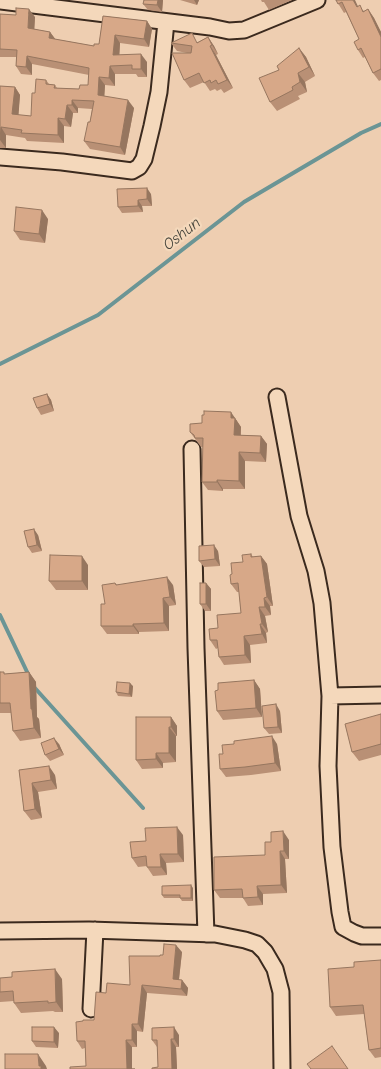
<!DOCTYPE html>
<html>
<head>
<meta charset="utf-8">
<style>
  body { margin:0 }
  canvas { display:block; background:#eeceb1 }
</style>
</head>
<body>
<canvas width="381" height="1069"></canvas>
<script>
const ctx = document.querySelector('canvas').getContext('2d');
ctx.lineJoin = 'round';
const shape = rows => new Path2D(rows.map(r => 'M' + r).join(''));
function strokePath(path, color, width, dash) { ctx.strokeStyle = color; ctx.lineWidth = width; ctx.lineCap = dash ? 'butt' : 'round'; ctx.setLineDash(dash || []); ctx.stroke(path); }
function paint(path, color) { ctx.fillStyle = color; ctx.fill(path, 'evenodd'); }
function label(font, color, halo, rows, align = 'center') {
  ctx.font = font + ' "Comic Neue",sans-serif'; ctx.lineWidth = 4.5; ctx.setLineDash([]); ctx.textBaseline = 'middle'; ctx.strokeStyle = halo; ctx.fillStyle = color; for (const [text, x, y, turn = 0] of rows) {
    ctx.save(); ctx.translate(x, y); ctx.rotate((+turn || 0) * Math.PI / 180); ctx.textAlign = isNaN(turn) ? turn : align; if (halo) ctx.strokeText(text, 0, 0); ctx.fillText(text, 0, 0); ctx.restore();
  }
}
strokePath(shape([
  [0,364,98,315,244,202,361,133,381,124],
  [0,615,29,676],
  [34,687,143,808]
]), '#6b9595', 4);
const minor = shape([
  [0,1,210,27,229,31,244,30,317,0],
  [0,157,62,162,132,171,139,167,144,159,152,126,159,92,166,22],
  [277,397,299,516,316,571,322,603,330,696,328,766,332,847,340,912,343,927,354,933,362,936,381,936],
  [192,449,196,648,206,934],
  [330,696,381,695],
  [0,931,89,930,215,934,245,940,257,944,265,952,275,969,281,992,282,1069],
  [91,1009,95,930]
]);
strokePath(minor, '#3b2a1e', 19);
strokePath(minor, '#f4d8bb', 15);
paint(shape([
  [163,0,162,12,148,10,143,4],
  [180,0,199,0,197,5],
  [261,0,292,0,269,10,264,2,262,2],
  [336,0,358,6,364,11,368,9,374,18,381,32,381,80,379,81,373,73,365,57,363,58,358,50,359,39,346,12,344,13],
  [0,14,35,17,34,29,50,32,55,39,94,46,99,44,103,16,147,21,152,29,149,47,120,43,119,55,147,62,147,77,138,77,136,74,115,74,115,86,105,85,104,96,134,108,125,155,90,149,84,141,90,122,92,109,78,108,78,113,73,113,71,127,64,126,64,143,27,141,25,138,6,135,6,148,0,148,0,86,15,87,20,95,18,115,31,116,35,93,46,80,49,84,55,85,57,88,79,89,88,85,89,75,32,64,32,75,21,74,16,66,16,57,0,57],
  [208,37,214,46,218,54,216,55,233,88,224,93,221,89,217,91,215,89,210,91,204,82,190,88,184,80,187,53,177,51,171,43,198,42],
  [299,48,306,57,315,76,305,82,307,92,298,96,300,99,277,111,270,102,279,70],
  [151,194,152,206,142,206,143,212,122,213,118,207],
  [48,219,45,243,20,240,14,231],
  [47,394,51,400,54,411,41,415,37,408],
  [237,420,237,421,241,427,241,435,261,436,267,444,266,462,245,461,245,489,223,489,223,491,208,490,202,482,203,447,201,447,190,432,202,423],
  [38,535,42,551,32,553,28,547],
  [218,551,220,566,204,567,199,561],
  [251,554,253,557,261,556,267,564,273,606,270,606,271,615,265,616,268,632,266,633,267,643,250,645,251,663,224,665,219,657,218,648,216,649,210,640,241,613,239,592,237,592,231,584,232,574],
  [88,565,88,590,56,590,49,581],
  [115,583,117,585,173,585,176,605,169,606,169,631,139,632,139,634,107,634,101,626,105,604],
  [206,583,211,589,211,611,205,611,200,604],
  [0,672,5,674,29,672,36,682,37,717,39,719,41,738,20,741,13,731,11,713,0,713],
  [254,680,260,689,262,717,223,720,217,711,218,690],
  [133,686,132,697,118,696,116,692],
  [280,711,282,733,269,734,264,728],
  [381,714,381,755,359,761,352,752],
  [171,717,177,726,177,736,176,736,176,762,163,763,163,768,142,769,136,760],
  [59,744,64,755,50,761,45,755],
  [277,744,281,771,251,775,226,777,220,769],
  [19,770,55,775,57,789,38,792,42,818,31,820,24,811],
  [183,835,184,862,166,863,167,875,153,876,147,867,147,866,138,867,132,858],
  [289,840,289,859,285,859,287,893,263,894,263,905,248,906,243,898,220,898,214,890,265,855,271,842],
  [193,888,193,901,182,901,180,898,164,898,162,895],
  [182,952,179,980,182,980,188,988,187,996,147,993,143,1032,137,1031,137,1047,132,1047,132,1069,86,1066,85,1048,82,1049,77,1041,83,1021,94,1020,106,993,130,985,160,956],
  [381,960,381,1057,375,1058,369,1050,364,1014,336,1016,330,1007],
  [0,978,62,979,63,1012,55,1012,53,1011,21,1013,14,1003,14,1001,0,1002],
  [59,1033,58,1048,36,1047,32,1041],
  [179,1035,179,1047,176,1047,177,1069,152,1069,158,1067,157,1047,152,1040]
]), '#b99075');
paint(shape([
  [158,0,163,0,162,12,157,5],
  [194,0,199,0,197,5],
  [353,0,355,0,362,15,357,7],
  [29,9,35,17,34,36,28,28],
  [368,9,374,18,381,32,381,37],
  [147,21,152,29,149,47,144,39],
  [50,32,56,40,49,38],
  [115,35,120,43,119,63,113,55],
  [208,37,214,46,218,54,212,45],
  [210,46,216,55,233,88,227,80],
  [299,48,306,57,315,76,309,67],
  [141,54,147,62,147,77,141,69],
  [27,56,32,64,32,75,26,67],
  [110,66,115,74,115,86,109,78],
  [298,73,305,82,307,92,300,82],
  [99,77,105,85,104,103,98,95],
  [15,87,20,95,18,122,12,114],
  [72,100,78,108,78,113,72,105],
  [128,100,134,108,125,155,120,147],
  [67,105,73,113,71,127,65,119],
  [58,118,64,126,64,143,58,135],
  [1,127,6,135,6,148,0,140],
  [147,188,151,194,152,206,147,199],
  [138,200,142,206,143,212,138,206],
  [42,210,48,219,45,243,39,234],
  [47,394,51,400,54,411,50,404],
  [231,412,241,427,240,443,234,435,231,418],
  [261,436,267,444,266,462,260,453],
  [239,452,245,461,245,489,239,481],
  [217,480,223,489,223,491,217,482],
  [34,529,38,535,42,551,37,545],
  [214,545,218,551,220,566,215,559],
  [82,556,88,565,88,590,82,581],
  [261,556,267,564,273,606,267,597],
  [167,577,173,585,176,605,170,597],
  [206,583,211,589,211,611,206,604],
  [163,598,169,606,169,631,164,623],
  [264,598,270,606,271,615,265,607],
  [259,607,265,616,268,632,262,624],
  [133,624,139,632,139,634,133,626],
  [260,624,266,633,267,643,262,634],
  [244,636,250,645,251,663,245,655],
  [29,672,36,682,37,717,39,719,41,738,34,728,31,709],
  [254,680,260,689,262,717,256,708],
  [130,683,133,686,132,697,129,694],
  [276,704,280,711,282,733,278,727],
  [171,717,177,726,177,736,171,727],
  [169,727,176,736,176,762,169,753],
  [272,736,277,744,281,771,275,763],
  [54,738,59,744,64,755,59,749],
  [156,753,163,763,163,768,156,759],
  [49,766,55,775,57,789,51,780],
  [32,783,38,792,42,818,35,809],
  [177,827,183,835,184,862,178,854],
  [283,831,289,840,289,859,284,851],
  [280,851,285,859,287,893,281,885],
  [160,854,166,863,167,875,161,867],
  [191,885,193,888,193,901,191,898],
  [257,886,263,894,263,905,258,897],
  [176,945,182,952,178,987,173,979],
  [55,969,62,979,63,1012,56,1002],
  [182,980,188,988,187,996,181,989],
  [142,985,147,993,143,1032,138,1024],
  [132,1024,137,1031,137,1047,132,1040],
  [54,1027,59,1033,58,1048,54,1042],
  [174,1027,179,1035,179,1047,174,1039],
  [171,1039,176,1047,177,1069,172,1069],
  [126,1040,132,1047,132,1069,127,1069],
  [38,1054,46,1066,47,1069,40,1069,39,1066]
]), '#96765f');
const building = shape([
  [144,0,158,0,157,5,143,4,144,0],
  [336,0,353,0,357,7,360,5,363,12,368,9,381,37,381,69,373,73,361,48,358,50,354,42,359,39,342,2,338,4,336,0],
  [16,8,29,9,28,28,50,32,49,38,94,46,94,44,99,44,103,16,147,21,144,39,115,35,113,55,141,54,141,69,132,69,132,65,110,66,109,78,99,77,98,95,128,100,120,147,84,141,88,122,90,122,94,101,72,100,72,105,67,105,65,119,58,118,58,135,21,133,22,130,1,127,0,140,0,86,15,87,12,114,31,116,32,93,35,93,36,79,46,80,46,84,55,85,54,88,79,89,80,85,88,85,89,68,27,56,26,67,16,66,17,50,0,49,0,14,16,15,16,8],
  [192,33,197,43,208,37,212,45,210,46,227,80,218,84,216,80,211,83,210,80,204,83,199,73,184,80,172,53,191,53,192,46,171,43,192,33],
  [299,48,309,67,298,73,300,82,292,87,293,90,270,102,259,78,279,70,277,66,299,48],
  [147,188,147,199,138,200,138,206,118,207,117,189,147,188],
  [16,207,42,210,39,234,14,231,16,207],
  [47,394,50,404,37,408,33,398,47,394],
  [204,411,231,412,231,418,235,418,234,435,261,436,260,453,239,452,239,481,217,480,217,482,202,482,203,438,195,438,194,435,190,432,190,424,202,423,202,415,204,415,204,411],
  [34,529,37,545,28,547,24,531,34,529],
  [214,545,215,559,199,561,199,546,214,545],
  [251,554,251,557,261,556,267,597,264,598,265,607,259,607,262,624,260,624,262,634,244,636,245,655,219,657,217,640,210,640,209,629,218,628,217,615,241,613,238,583,231,584,230,575,232,574,231,563,243,562,242,555,251,554],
  [50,555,82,556,82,581,49,581,50,555],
  [167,577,170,597,163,598,164,623,133,624,133,626,101,626,101,604,105,604,102,585,115,583,116,585,167,577],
  [200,583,206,583,206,604,200,604,200,583],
  [0,672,4,672,4,674,29,672,31,709,32,709,34,728,13,731,10,703,0,703,0,672],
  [254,680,256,708,217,711,215,691,218,690,218,683,254,680],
  [117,682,130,683,129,694,116,692,117,682],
  [276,704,278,727,264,728,262,706,276,704],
  [381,714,381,744,352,752,345,724,381,714],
  [136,717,171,717,171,727,169,727,169,753,156,753,156,759,136,760,136,717],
  [272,736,275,763,245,767,220,769,219,754,223,754,222,745,234,744,234,741,272,736],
  [54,738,59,749,45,755,41,743,54,738],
  [49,766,51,780,32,783,35,809,24,811,19,770,49,766],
  [177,827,178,854,160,854,161,867,147,867,146,856,132,858,130,842,146,841,145,828,177,827],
  [283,831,284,851,280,851,281,885,257,886,258,897,243,898,242,889,214,890,214,857,265,855,265,842,271,842,271,832,283,831],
  [191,885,191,898,180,898,180,895,162,895,162,886,191,885],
  [164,944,176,945,173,979,182,980,181,989,142,985,138,1024,132,1024,132,1040,126,1040,127,1069,135,1069,70,1069,70,1067,86,1066,85,1041,77,1041,76,1022,83,1021,83,1020,94,1020,96,992,106,993,107,983,130,985,129,956,160,956,160,955,163,955,164,944],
  [381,960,381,1048,369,1050,363,1005,330,1007,328,969,354,967,354,962,381,960],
  [55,969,56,1002,48,1003,48,1001,14,1003,13,991,0,992,0,978,12,977,12,972,55,969],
  [32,1027,54,1027,54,1042,32,1041,32,1027],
  [174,1027,174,1039,171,1039,172,1069,152,1069,152,1068,158,1067,157,1040,152,1040,152,1028,174,1027],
  [332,1046,348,1069,311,1069,307,1064,332,1046],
  [5,1054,38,1054,39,1066,41,1066,41,1069,5,1069,5,1054]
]);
paint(building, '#d7a888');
strokePath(building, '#96765f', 1);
label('italic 16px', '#47453c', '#f4d8bb', [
  ["Oshun",182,234,-38]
]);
</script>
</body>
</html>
